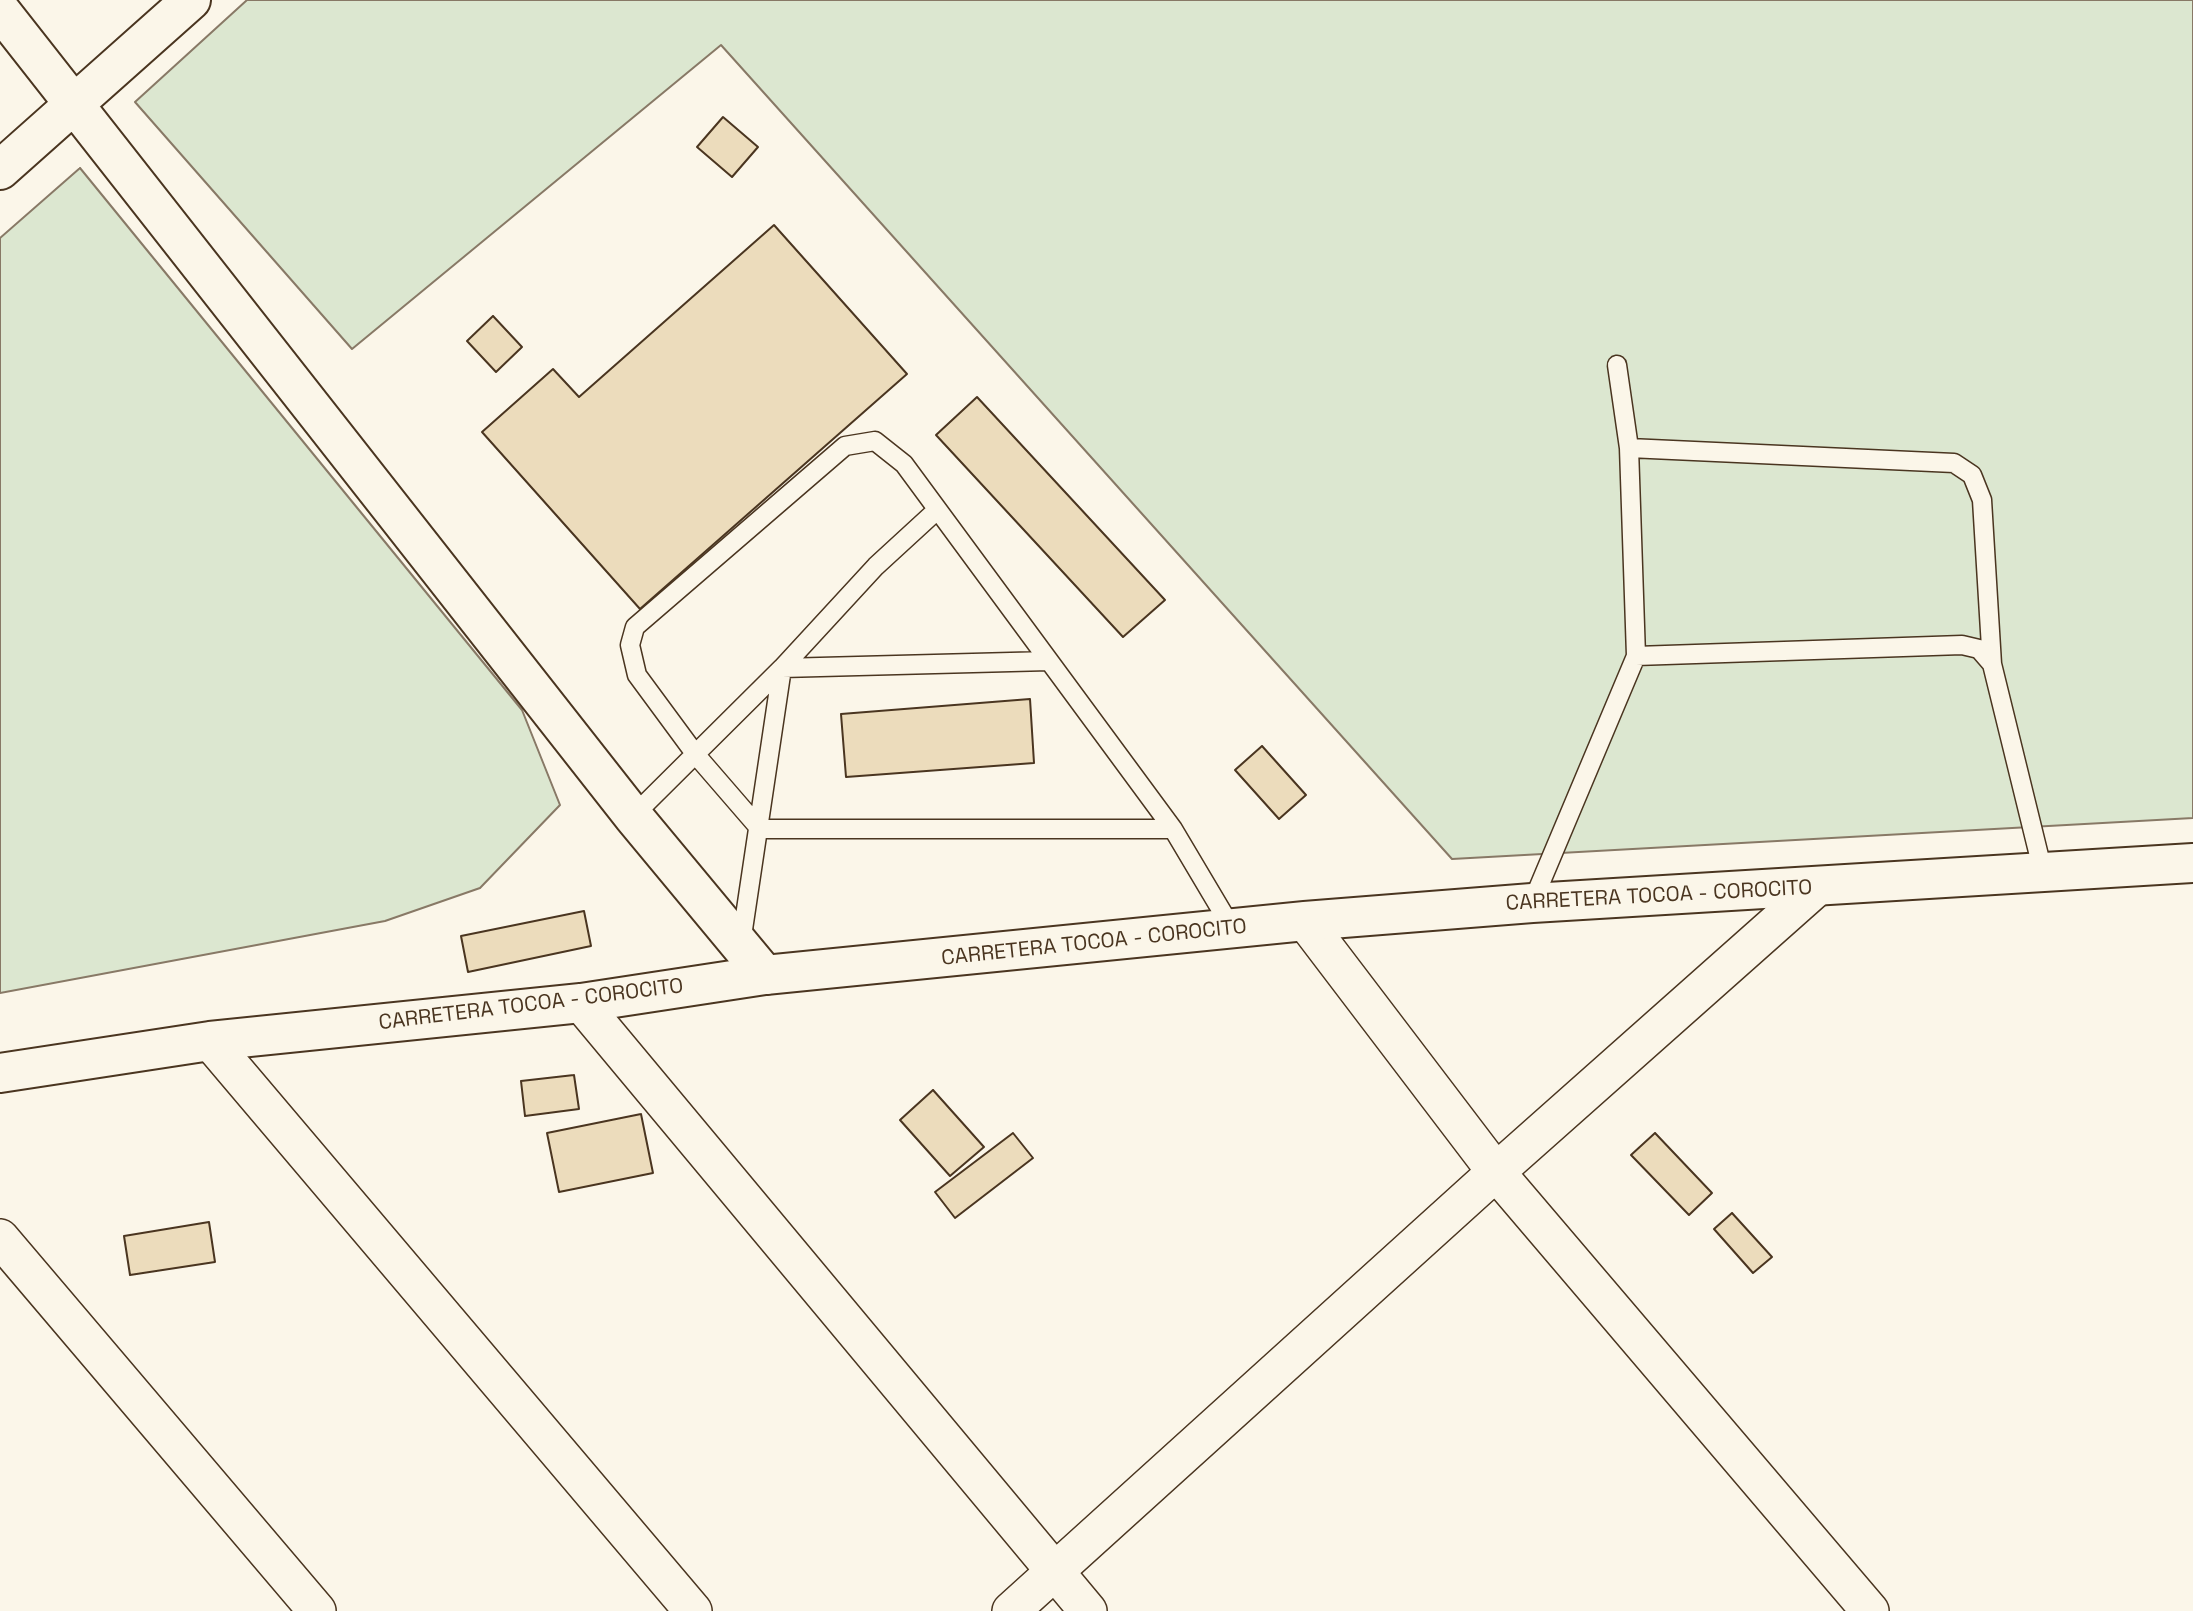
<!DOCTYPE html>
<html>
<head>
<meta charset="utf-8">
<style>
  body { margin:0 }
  canvas { display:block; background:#fbf6e9 }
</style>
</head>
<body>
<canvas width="2193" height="1611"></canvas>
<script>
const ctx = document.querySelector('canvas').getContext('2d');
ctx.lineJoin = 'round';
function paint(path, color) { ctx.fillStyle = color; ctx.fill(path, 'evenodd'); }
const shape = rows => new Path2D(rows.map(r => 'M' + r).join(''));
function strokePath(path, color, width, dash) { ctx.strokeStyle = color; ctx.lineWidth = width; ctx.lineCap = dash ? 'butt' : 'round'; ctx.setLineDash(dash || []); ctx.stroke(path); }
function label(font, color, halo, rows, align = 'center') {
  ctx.font = font + ' "Space Grotesk",sans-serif'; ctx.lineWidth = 5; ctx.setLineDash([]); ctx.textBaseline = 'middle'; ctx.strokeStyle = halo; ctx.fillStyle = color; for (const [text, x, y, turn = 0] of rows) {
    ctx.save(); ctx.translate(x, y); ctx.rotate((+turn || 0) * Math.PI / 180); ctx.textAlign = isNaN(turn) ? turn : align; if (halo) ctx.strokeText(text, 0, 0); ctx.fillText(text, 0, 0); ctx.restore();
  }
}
const green = shape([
  [247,0,2193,0,2193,818,1452,859,721,45,352,349,135,102,247,0],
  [80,168,522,710,560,805,480,888,385,921,0,993,0,238,80,168]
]);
paint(green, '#dce7d0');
strokePath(green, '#887966', 2);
const building = shape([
  [723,117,758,147,732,177,697,147,723,117],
  [774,225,907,374,640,609,482,432,553,369,579,397,774,225],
  [493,316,522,347,496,372,467,341,493,316],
  [977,397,1165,600,1123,637,936,435,977,397],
  [1030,699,1034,763,846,777,841,714,1030,699],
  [1262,746,1306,795,1279,819,1235,770,1262,746],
  [584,911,591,946,468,972,461,936,584,911],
  [574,1075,579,1109,525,1116,521,1081,574,1075],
  [933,1090,984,1147,950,1176,900,1120,933,1090],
  [641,1114,653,1173,559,1192,547,1133,641,1114],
  [1013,1133,1033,1158,955,1218,935,1192,1013,1133],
  [1655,1133,1712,1193,1689,1215,1631,1155,1655,1133],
  [1732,1213,1772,1257,1753,1273,1714,1229,1732,1213],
  [209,1222,215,1262,130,1275,124,1236,209,1222]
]);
paint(building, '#ecdcbc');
strokePath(building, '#4a3520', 2);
const lane = shape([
  [1617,365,1629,448,1636,656],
  [1629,448,1954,463,1972,475,1982,500,1992,664],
  [633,816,782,668,1049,661],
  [1173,829,760,829,696,755,637,675,630,645,635,627,845,446,875,441,904,464,1173,829,1233,930],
  [1532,903,1636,656,1962,645,1979,649,1992,664,2043,872],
  [741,943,782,668,876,566,937,510]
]);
const street = shape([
  [1305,921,1496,1172,1870,1611],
  [581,1003,1088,1611],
  [210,1041,693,1611],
  [0,1238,317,1611],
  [1011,1611,1496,1172,1817,887]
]);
const secondary = shape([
  [0,10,633,816,765,975],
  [0,170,191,0]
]);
const primary = shape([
  [0,1073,210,1041,581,1003,765,975,1305,921,1532,903,2193,863]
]);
strokePath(lane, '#4a3520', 21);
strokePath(street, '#4a3520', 40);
strokePath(secondary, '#4a3520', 42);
strokePath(primary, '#4a3520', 42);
strokePath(lane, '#fbf6e9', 18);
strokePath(street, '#fbf6e9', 37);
strokePath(secondary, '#fbf6e9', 38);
strokePath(primary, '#fbf6e9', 38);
label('21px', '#4a3520', '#fbf6e9', [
  ["CARRETERA TOCOA - COROCITO",1659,896,-3],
  ["CARRETERA TOCOA - COROCITO",1094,943,-6],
  ["CARRETERA TOCOA - COROCITO",531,1005,-7]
]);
</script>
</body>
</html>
